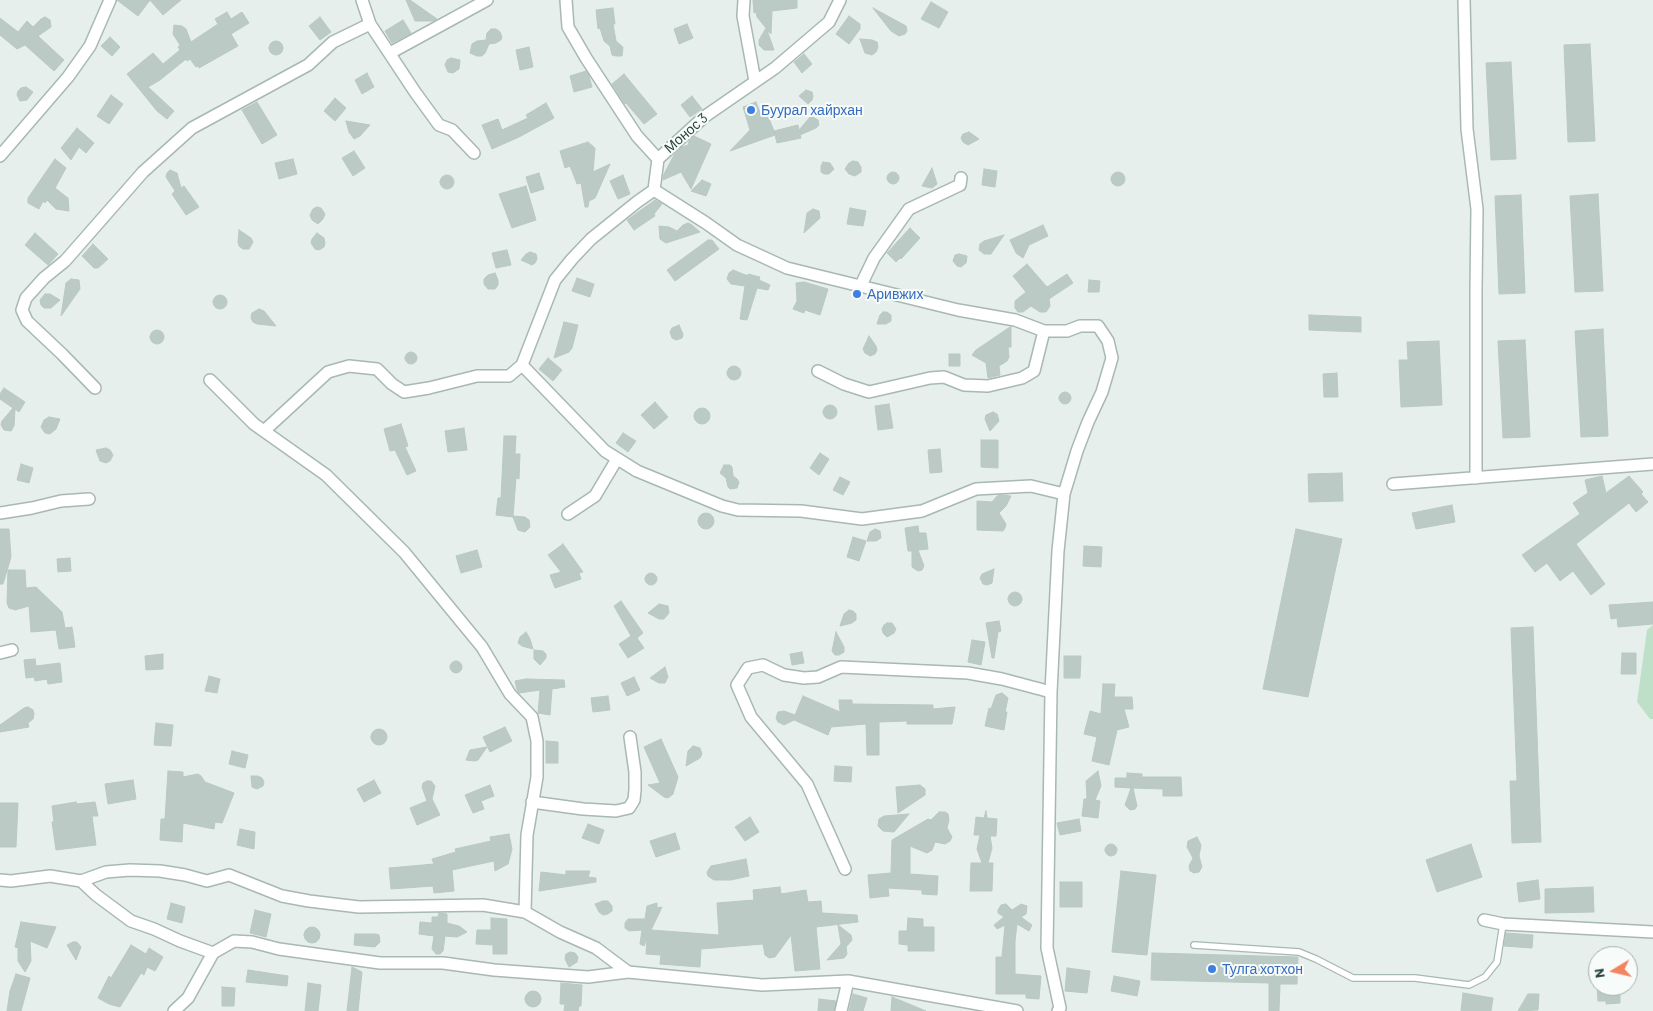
<!DOCTYPE html>
<html>
<head>
<meta charset="utf-8">
<style>
  body { margin:0 }
  #map { position:relative; width:1653px; height:1011px; overflow:hidden; background:#e6efeb; font-family:Barlow,sans-serif }
  canvas { display:block }
  .north { position:absolute; left:1588px; top:946px; width:50px; height:50px; box-sizing:border-box; background:#f7fbf9; border:1px solid #a3b1ad; border-radius:50%; rotate:261deg; font-size:14px; font-weight:700; line-height:20px; text-align:center; color:#24423a }
  .north::after { content:''; display:block; margin:auto; width:18px; height:22px; background:#f4845f; clip-path:polygon(50% 0,100% 100%,50% 72%,0 100%) }
</style>
</head>
<body>
<div id="map">
<canvas width="1653" height="1011"></canvas>
<div class="north">N</div>
</div>
<script>
const ctx = document.querySelector('canvas').getContext('2d');
ctx.lineJoin = 'round';
function paint(path, color) { ctx.fillStyle = color; ctx.fill(path, 'evenodd'); }
const shape = rows => new Path2D(rows.map(r => 'M' + r).join(''));
function strokePath(path, color, width, dash) { ctx.strokeStyle = color; ctx.lineWidth = width; ctx.lineCap = dash ? 'butt' : 'round'; ctx.setLineDash(dash || []); ctx.stroke(path); }
function label(font, color, halo, rows, align = 'center') {
  ctx.font = font + ' Barlow,sans-serif'; ctx.lineWidth = 4; ctx.setLineDash([]); ctx.textBaseline = 'middle'; ctx.strokeStyle = halo; ctx.fillStyle = color; for (const [text, x, y, turn = 0] of rows) {
    ctx.save(); ctx.translate(x, y); ctx.rotate((+turn || 0) * Math.PI / 180); ctx.textAlign = isNaN(turn) ? turn : align; if (halo) ctx.strokeText(text, 0, 0); ctx.fillText(text, 0, 0); ctx.restore();
  }
}
paint(shape([
  [1653,625,1653,719,1650,719,1637,702,1647,630]
]), '#bfe0c8');
const building = shape([
  [117,0,150,0,138,16,117,0],
  [150,0,181,0,163,15,150,0],
  [406,0,410,0,437,19,433,21,415,21,406,0],
  [753,0,797,0,797,8,772,11,771,34,767,30,774,50,764,50,759,45,759,40,766,28,757,17,756,12,754,13,753,0],
  [931,2,948,12,939,28,921,19,931,2],
  [613,8,615,24,613,24,616,41,623,47,622,56,616,56,612,55,610,46,604,41,600,28,598,29,596,10,613,8],
  [873,8,906,26,907,31,905,34,899,36,891,31,873,8],
  [227,12,231,19,242,12,249,23,231,34,238,46,199,68,198,66,196,67,190,59,187,61,186,59,160,80,148,87,174,111,167,119,157,111,127,74,153,53,163,64,180,50,178,47,180,45,173,34,174,25,182,26,186,29,191,42,218,24,215,19,227,12],
  [849,16,860,24,860,29,849,44,836,34,849,16],
  [45,17,50,20,51,27,38,36,64,60,54,71,25,45,17,49,0,35,0,18,18,32,27,21,33,27,41,19,45,17],
  [320,17,331,32,320,40,309,26,320,17],
  [403,20,411,33,392,43,385,31,403,20],
  [687,24,693,38,679,44,674,29,687,24],
  [491,29,496,29,500,32,502,37,501,40,496,43,489,44,485,53,482,56,477,56,470,53,472,44,477,41,486,40,487,33,491,29],
  [110,37,120,47,112,56,101,46,110,37],
  [860,39,872,40,877,42,878,47,876,52,872,55,865,53,860,39],
  '269 48a7 7 0 1 1 14 0a7 7 0 1 1-14 0Z',
  [1590,44,1595,141,1568,142,1564,45,1590,44],
  [529,47,533,67,520,70,516,50,529,47],
  [804,54,812,64,802,73,794,62,804,54],
  [451,58,460,60,459,69,453,73,448,72,445,65,447,60,451,58],
  [1511,62,1516,159,1491,160,1486,63,1511,62],
  [586,71,589,76,592,87,574,92,570,76,586,71],
  [367,73,374,87,362,94,355,80,367,73],
  [624,74,657,114,644,124,626,103,625,104,612,84,624,74],
  [26,87,33,92,27,100,20,101,17,95,18,91,21,88,26,87],
  [806,90,812,92,813,96,812,100,808,104,799,96,806,90],
  [111,95,123,104,109,124,97,116,111,95],
  [692,96,702,109,690,117,681,105,692,96],
  [335,98,346,108,335,121,324,111,335,98],
  [257,102,277,135,262,144,242,110,257,102],
  [756,102,761,115,767,113,775,134,774,131,798,125,799,130,811,116,818,120,819,125,816,128,800,135,801,138,777,143,775,135,730,151,750,130,743,107,756,102],
  [546,103,554,118,519,137,492,149,482,125,498,119,502,130,528,118,526,115,546,103],
  [346,121,370,125,360,136,354,139,349,132,346,121],
  [77,128,94,143,86,153,79,147,71,160,61,148,77,128],
  [969,132,979,139,968,145,963,142,961,138,963,134,969,132],
  [694,136,711,144,691,189,681,172,663,180,664,174,674,155,682,147,688,145,689,141,694,136],
  [588,142,595,148,593,172,610,164,595,198,589,201,588,207,585,207,581,183,577,184,570,166,565,168,560,151,588,142],
  [354,151,365,168,353,176,342,158,354,151],
  [55,159,66,168,55,188,68,198,69,211,56,209,47,200,45,203,43,201,39,209,28,203,28,198,55,159],
  [293,159,297,174,279,179,275,163,293,159],
  [853,161,858,162,861,167,861,172,855,176,849,174,845,169,849,163,853,161],
  [823,162,830,163,834,169,829,174,824,174,821,172,821,166,823,162],
  [932,168,937,184,932,188,922,186,932,168],
  [984,169,997,171,995,187,982,185,984,169],
  [170,170,177,173,181,188,184,186,199,207,186,215,172,194,175,191,166,177,167,173,170,170],
  '1111 179a7 7 0 1 1 14 0a7 7 0 1 1-14 0Z',
  '887 178a6 6 0 1 1 12 0a6 6 0 1 1-12 0Z',
  [539,173,544,189,531,193,526,177,539,173],
  '440 182a7 7 0 1 1 14 0a7 7 0 1 1-14 0Z',
  [623,175,630,194,618,199,610,181,623,175],
  [702,180,711,184,706,196,691,191,702,180],
  [526,186,536,220,512,228,499,194,526,186],
  [1598,194,1603,291,1575,292,1570,196,1598,194],
  [1521,195,1525,293,1499,294,1495,196,1521,195],
  [655,200,662,204,654,214,655,216,634,230,627,220,655,200],
  [317,207,321,208,325,214,323,219,318,224,312,220,310,215,313,209,317,207],
  [850,208,866,211,863,226,847,224,850,208],
  [813,209,819,211,820,218,804,233,807,213,813,209],
  [688,223,692,225,700,232,666,243,660,239,659,226,669,227,677,231,683,225,688,223],
  [1043,225,1048,236,1029,245,1023,258,1016,253,1010,240,1043,225],
  [910,228,920,238,901,259,900,258,896,262,887,253,910,228],
  [239,230,251,238,253,242,249,249,243,249,239,246,238,242,239,230],
  [35,233,58,254,48,265,25,245,35,233],
  [317,233,324,238,325,243,324,247,319,250,315,249,311,243,312,239,317,233],
  [1004,235,991,254,984,254,979,250,980,244,984,241,1004,235],
  [708,240,712,240,719,249,675,281,667,270,708,240],
  [93,244,108,259,98,268,94,268,82,256,93,244],
  [507,250,511,265,496,268,492,253,507,250],
  [530,252,536,254,537,259,535,263,532,265,521,260,526,254,530,252],
  [959,254,967,256,966,263,961,267,957,266,953,261,955,255,959,254],
  [1027,264,1047,287,1067,274,1073,283,1049,299,1050,306,1046,312,1040,312,1031,306,1023,312,1018,312,1015,308,1015,301,1026,292,1013,276,1027,264],
  [733,270,748,276,748,274,760,277,759,280,770,285,768,290,757,288,747,320,740,319,745,286,731,284,727,279,729,273,733,270],
  [495,273,498,280,498,285,495,289,488,289,484,284,484,279,488,275,495,273],
  [577,278,594,284,590,297,572,291,577,278],
  [71,279,79,280,80,289,61,316,66,283,71,279],
  [1089,280,1100,281,1099,292,1088,292,1089,280],
  [804,282,828,289,820,315,805,310,804,313,793,309,797,301,796,283,804,282],
  [45,294,50,294,60,300,51,308,44,308,41,305,40,300,45,294],
  '213 302a7 7 0 1 1 14 0a7 7 0 1 1-14 0Z',
  [259,309,264,311,276,326,257,324,253,322,251,318,252,313,259,309],
  [883,312,887,312,891,315,891,321,886,324,877,324,880,315,883,312],
  [1309,315,1361,317,1361,332,1309,330,1309,315],
  [564,322,578,325,572,348,569,352,554,358,564,322],
  [679,325,683,334,682,338,676,340,672,338,670,332,672,328,679,325],
  [1010,327,1011,327,1011,347,1008,347,1009,357,1007,361,999,366,1000,375,988,378,986,363,972,355,976,350,1010,327],
  [1603,329,1608,436,1581,437,1575,331,1603,329],
  '150 337a7 7 0 1 1 14 0a7 7 0 1 1-14 0Z',
  [869,336,876,346,877,350,875,354,870,356,865,353,863,349,869,336],
  [1525,340,1530,437,1503,438,1498,341,1525,340],
  [1439,341,1442,405,1401,407,1399,360,1408,360,1407,342,1439,341],
  '405 358a6 6 0 1 1 12 0a6 6 0 1 1-12 0Z',
  [949,354,960,354,960,366,949,366,949,354],
  [548,358,562,370,553,381,539,369,548,358],
  '727 373a7 7 0 1 1 14 0a7 7 0 1 1-14 0Z',
  [1337,373,1338,397,1324,397,1323,374,1337,373],
  [4,388,25,402,19,412,15,409,14,426,11,431,4,430,1,425,2,421,13,408,0,399,0,394,4,388],
  '1059 398a6 6 0 1 1 12 0a6 6 0 1 1-12 0Z',
  [655,402,668,417,654,429,641,415,655,402],
  [889,404,893,428,878,430,875,406,889,404],
  '823 412a7 7 0 1 1 14 0a7 7 0 1 1-14 0Z',
  '694 416a8 8 0 1 1 16 0a8 8 0 1 1-16 0Z',
  [993,412,997,414,999,421,990,431,985,419,986,415,993,412],
  [49,417,60,419,56,429,50,434,45,433,41,427,44,420,49,417],
  [401,424,408,446,405,447,416,471,407,475,395,450,390,451,384,429,401,424],
  [464,428,467,450,448,452,445,431,464,428],
  [623,433,636,441,628,452,616,443,623,433],
  [504,436,516,436,515,454,520,454,519,479,516,478,513,516,525,517,529,520,530,527,525,532,518,530,513,517,496,515,498,498,501,498,504,436],
  [981,440,998,440,998,468,981,467,981,440],
  [106,448,110,450,113,455,110,461,106,463,100,461,96,450,106,448],
  [940,449,942,472,930,473,928,450,940,449],
  [820,453,829,459,819,475,810,468,820,453],
  [21,464,33,468,29,483,17,480,21,464],
  [724,465,730,465,732,467,733,476,737,479,739,482,737,488,730,489,728,487,726,478,720,473,724,465],
  [1342,473,1343,501,1309,502,1308,474,1342,473],
  [1602,476,1606,493,1629,476,1643,492,1641,494,1648,502,1636,512,1629,503,1576,544,1605,584,1591,595,1573,571,1560,581,1547,563,1535,572,1522,555,1580,514,1573,503,1588,493,1585,480,1602,476],
  [840,477,850,482,843,495,833,490,840,477],
  [1001,495,1011,496,1006,506,999,513,1006,524,1005,528,1003,531,977,530,977,501,992,502,997,496,1001,495],
  [1452,505,1455,522,1416,529,1412,513,1452,505],
  '698 521a8 8 0 1 1 16 0a8 8 0 1 1-16 0Z',
  [918,526,919,533,926,533,928,549,918,550,924,566,922,570,918,571,912,567,912,551,908,551,905,528,918,526],
  [0,529,9,529,11,557,3,584,0,584,0,529],
  [875,529,880,531,881,538,876,541,867,541,870,532,875,529],
  [1296,529,1342,539,1308,697,1263,689,1296,529],
  [853,537,866,541,859,561,847,557,853,537],
  [563,544,583,572,579,573,581,579,555,588,550,575,561,572,548,555,563,544],
  [1084,546,1102,547,1101,567,1083,566,1084,546],
  [477,550,482,567,461,573,456,556,477,550],
  [70,558,71,571,58,572,57,559,70,558],
  [994,569,992,583,987,585,983,584,980,578,982,574,994,569],
  [8,570,25,570,26,588,36,587,62,612,65,628,72,627,75,647,59,649,56,630,31,632,29,606,15,610,9,608,7,603,8,570],
  '645 579a6 6 0 1 1 12 0a6 6 0 1 1-12 0Z',
  '1008 599a7 7 0 1 1 14 0a7 7 0 1 1-14 0Z',
  [621,601,643,633,637,638,644,648,628,658,619,644,631,636,614,606,621,601],
  [1653,602,1653,624,1618,627,1617,618,1611,619,1609,605,1653,602],
  [659,604,668,606,669,613,664,619,659,619,648,613,659,604],
  [849,610,853,611,856,614,856,620,852,623,840,626,844,614,849,610],
  [999,621,1001,631,998,632,994,658,992,658,986,623,999,621],
  [887,623,892,623,896,629,894,633,887,637,883,633,882,629,884,625,887,623],
  [1533,627,1541,842,1512,843,1510,781,1517,781,1511,628,1533,627],
  [526,632,530,639,533,649,522,646,518,643,520,637,526,632],
  [836,632,844,647,844,652,839,655,835,655,832,651,836,632],
  [972,640,985,642,981,665,968,662,972,640],
  [534,650,543,651,546,654,546,658,540,665,534,659,534,650],
  [802,652,804,663,792,665,790,654,802,652],
  [1622,653,1636,653,1636,674,1621,674,1622,653],
  [163,654,163,669,146,670,145,656,163,654],
  [1064,656,1081,656,1080,678,1064,678,1064,656],
  [35,659,36,666,60,663,62,682,48,684,47,679,35,681,34,677,26,678,24,660,35,659],
  '450 667a6 6 0 1 1 12 0a6 6 0 1 1-12 0Z',
  [665,667,668,677,665,683,659,683,650,678,665,667],
  [209,676,220,679,217,693,205,691,209,676],
  [634,677,640,690,627,696,621,683,634,677],
  [526,679,564,680,565,687,552,689,550,715,538,713,540,690,519,693,517,690,515,681,526,679],
  [1103,684,1115,684,1114,697,1132,697,1133,709,1124,709,1129,727,1117,730,1109,765,1092,761,1097,737,1084,734,1090,711,1101,714,1103,684],
  [1002,693,1008,698,1005,712,1007,712,1004,730,985,726,989,708,991,709,996,695,1002,693],
  [608,696,610,710,593,712,591,698,608,696],
  [803,696,840,712,839,700,852,700,852,704,933,705,933,709,955,707,952,724,907,724,907,721,879,722,879,755,867,755,866,724,831,727,828,735,794,720,784,725,778,722,776,718,778,712,784,711,795,715,803,696],
  [28,707,33,710,34,714,33,719,28,723,29,727,0,732,0,725,24,708,28,707],
  [156,723,173,725,171,746,154,745,156,723],
  [505,727,512,741,490,752,483,737,505,727],
  '371 737a8 8 0 1 1 16 0a8 8 0 1 1-16 0Z',
  [661,739,678,777,673,794,668,798,664,797,648,785,660,783,644,747,661,739],
  [546,741,558,742,558,763,546,763,546,741],
  [693,746,700,748,702,754,700,758,686,766,688,751,693,746],
  [487,747,478,760,474,761,466,760,470,750,487,747],
  [232,751,248,755,245,768,229,764,232,751],
  [835,766,852,767,851,782,834,781,835,766],
  [168,771,183,772,183,777,198,774,201,776,205,782,234,793,222,823,215,822,214,829,183,823,182,842,160,840,161,819,165,819,168,771],
  [1098,771,1101,786,1095,800,1100,801,1098,818,1082,816,1084,799,1087,799,1086,781,1098,771],
  [1127,773,1142,774,1142,777,1181,777,1182,796,1163,796,1163,789,1133,788,1137,806,1135,809,1130,810,1125,805,1131,788,1115,787,1115,778,1127,778,1127,773],
  [251,776,258,776,262,778,264,782,263,786,257,789,252,787,251,776],
  [133,780,136,799,108,804,105,784,133,780],
  [374,780,381,793,364,802,357,789,374,780],
  [427,781,431,781,435,786,432,799,440,815,417,825,410,808,427,801,422,787,423,783,427,781],
  [490,785,494,796,481,801,484,809,473,813,465,795,490,785],
  [920,785,925,789,925,795,898,813,896,787,920,785],
  [76,802,77,804,95,802,98,816,92,816,96,845,56,850,52,822,54,822,52,806,76,802],
  [0,803,18,803,16,847,0,847,0,803],
  [986,811,987,818,997,819,996,836,990,836,992,848,988,863,993,863,992,891,970,891,971,863,982,863,977,849,980,835,974,835,976,817,984,818,986,811],
  [939,812,945,812,948,814,949,820,947,828,952,837,950,841,945,844,935,842,932,850,927,853,910,846,910,874,938,876,937,895,922,894,922,890,888,888,889,896,870,898,868,875,891,873,892,840,928,819,931,820,939,812],
  [909,814,894,832,883,831,878,826,879,819,884,816,909,814],
  [750,817,759,832,745,841,735,827,750,817],
  [1079,819,1081,831,1060,835,1057,823,1079,819],
  [588,824,604,830,599,844,582,838,588,824],
  [240,829,255,832,254,849,237,845,240,829],
  [675,833,680,849,656,857,650,841,675,833],
  [509,834,512,849,508,864,495,871,494,861,452,870,454,891,434,893,433,886,391,889,389,868,434,864,432,859,456,852,455,849,491,841,490,837,509,834],
  [1197,837,1201,845,1199,856,1202,867,1199,872,1194,873,1190,871,1189,866,1193,858,1187,847,1188,841,1197,837],
  '1105 850a6 6 0 1 1 12 0a6 6 0 1 1-12 0Z',
  [1471,844,1482,877,1437,892,1426,860,1471,844],
  [746,859,749,876,731,880,714,880,708,876,707,872,711,866,746,859],
  [566,871,590,871,588,877,596,878,596,882,539,891,541,872,566,875,566,871],
  [1121,871,1156,875,1147,955,1112,952,1121,871],
  [1538,880,1540,899,1519,902,1517,883,1538,880],
  [1060,882,1082,882,1082,907,1060,907,1060,882],
  [780,887,781,894,806,890,808,902,821,901,822,913,857,915,858,922,816,927,820,969,795,971,791,935,775,957,769,958,765,955,763,944,701,949,700,967,660,964,661,955,646,954,647,938,644,946,640,944,642,930,629,931,625,928,625,923,628,919,645,919,647,906,657,903,657,908,662,907,651,930,719,935,717,903,754,900,753,890,780,887],
  [1593,887,1594,912,1545,913,1545,889,1593,887],
  [603,901,608,901,612,906,612,911,608,914,603,915,599,912,595,904,603,901],
  [171,903,185,907,182,923,167,919,171,903],
  [1006,904,1012,910,1021,904,1027,906,1026,914,1021,917,1032,925,1029,931,1017,924,1015,941,1015,974,1041,976,1039,999,1026,998,1026,994,996,994,996,957,1002,957,1005,925,997,929,994,925,1004,917,998,913,998,910,1001,905,1006,904],
  [255,910,271,914,266,937,250,933,255,910],
  [439,913,447,914,447,923,459,926,467,932,457,937,445,936,443,951,440,954,436,954,432,949,434,936,419,934,420,922,432,923,432,917,438,917,439,913],
  [491,918,507,919,507,954,493,954,493,945,476,944,477,930,491,930,491,918],
  [908,918,923,919,923,927,934,927,934,951,908,951,908,945,899,944,899,931,907,931,908,918],
  [21,922,56,927,47,948,30,941,31,961,25,972,18,961,18,948,15,947,21,922],
  [838,925,851,935,852,940,846,947,847,954,844,958,827,960,841,944,838,925],
  '304 935a8 8 0 1 1 16 0a8 8 0 1 1-16 0Z',
  [1506,933,1533,935,1532,948,1504,946,1506,933],
  [355,934,376,934,379,935,380,942,375,947,354,945,355,934],
  [73,942,77,942,81,947,76,960,67,945,73,942],
  [131,945,146,954,149,948,163,957,155,971,147,967,144,975,141,973,120,1007,109,1004,98,998,109,976,111,978,131,945],
  [570,952,575,953,578,957,577,962,569,967,565,959,566,954,570,952],
  [1152,953,1298,957,1297,984,1280,984,1279,1011,1269,1011,1269,983,1151,980,1152,953],
  [352,967,362,972,358,1011,347,1011,352,967],
  [1067,968,1090,971,1087,993,1065,991,1067,968],
  [248,970,288,976,287,986,246,982,248,970],
  [16,974,30,978,21,1011,7,1011,10,991,16,974],
  [1114,976,1140,981,1137,996,1111,991,1114,976],
  [308,983,321,985,318,1011,305,1011,308,983],
  [561,983,582,985,581,1006,579,1006,578,1011,564,1011,565,1004,560,1004,561,983],
  [1597,986,1620,986,1620,1003,1606,1004,1606,1001,1598,1001,1597,986],
  [222,987,235,988,234,1006,222,1006,222,987],
  '525 999a8 8 0 1 1 16 0a8 8 0 1 1-16 0Z',
  [1463,993,1493,998,1491,1011,1461,1011,1463,993],
  [853,994,867,998,863,1011,849,1011,853,994],
  [1528,994,1539,994,1538,1010,1518,1011,1528,994],
  [892,997,926,1011,891,1011,892,997],
  [819,999,836,1001,834,1011,818,1011,819,999]
]);
paint(building, '#bbcac4');
strokePath(building, '#b8c9c2', 1);
const lane = shape([
  [1194,945,1299,952,1316,959,1353,978,1415,978,1469,985,1485,977,1497,962,1503,924]
]);
const street = shape([
  [362,0,370,24,415,92,439,125,452,130,474,153],
  [566,0,568,27,586,58,637,136,658,159],
  [744,0,743,16,755,81],
  [1464,0,1467,129,1477,209,1476,290,1476,478],
  [390,53,487,0],
  [0,156,68,77,90,46,110,0],
  [654,190,706,223,737,245,787,268,958,310,1015,320,1044,331,1067,331,1080,326,1098,326,1108,341,1112,358,1102,392,1088,422,1077,451,1064,494,1058,551,1051,692,1047,948,1060,1008,1058,1011],
  [861,285,874,258,909,209,960,185,961,178],
  [522,365,605,451,637,471,722,506,738,510,801,511,862,519,922,511,976,489,1031,486,1064,494],
  [818,371,844,384,869,392,930,378,944,377,964,385,988,386,1022,378,1034,371,1044,331],
  [210,380,254,424,326,475,404,552,482,647,510,694,532,717,537,741,537,777,527,835,525,912],
  [95,388,62,354,27,321,22,310,26,298,44,278,65,261,143,172,192,128,308,65,333,42,370,24],
  [264,431,328,372,349,366,377,369,392,384,404,392,429,388,477,376,509,376,522,365,555,280,572,259,591,239,637,202,654,190,658,159,704,117,775,68,829,22,840,0],
  [1393,484,1653,464],
  [0,513,32,508,61,501,89,499],
  [568,514,595,496,617,459],
  [0,653,12,650],
  [532,802,583,809,616,811,629,808,634,800,635,790,635,772,630,737],
  [845,869,807,784,751,717,737,685,748,668,763,665,784,675,804,678,818,677,841,667,968,673,1002,679,1051,692],
  [0,880,11,881,50,876,81,881,106,872,130,870,160,871,185,875,207,881,229,875,282,896,309,901,359,907,483,905,525,912,560,932,596,948,628,972,762,985,848,981,1017,1011],
  [81,881,96,895,131,921,154,929,180,941,213,953,234,941,252,942,279,949,380,963,443,963,494,970,588,977,628,972],
  [1484,920,1503,924,1653,932],
  [174,1011,188,998,213,953],
  [841,1011,848,981]
]);
strokePath(lane, '#a8b8b2', 8);
strokePath(street, '#a8b8b2', 14);
strokePath(lane, '#fff', 5.5);
strokePath(street, '#fff', 11);
for (const [x, y, r, color] of [
  [751,110,5,"#3f7fe0"],
  [857,294,5,"#3f7fe0"],
  [1212,969,5,"#3f7fe0"]
]) { const dot = new Path2D(); dot.arc(x, y, r, 0, 2 * Math.PI); ctx.fillStyle = color; ctx.fill(dot); strokePath(dot, '#f7fbf9', 2); }
label('14px', '#366cbe', '#f7fbf9', [
  ["Буурал хайрхан",761,110],
  ["Аривжих",867,294],
  ["Тулга хотхон",1222,969]
], 'left');
label('14px', '#24423a', '#f7fbf9', [
  ["Монос 3",686,133,-41]
]);
</script>
</body>
</html>
